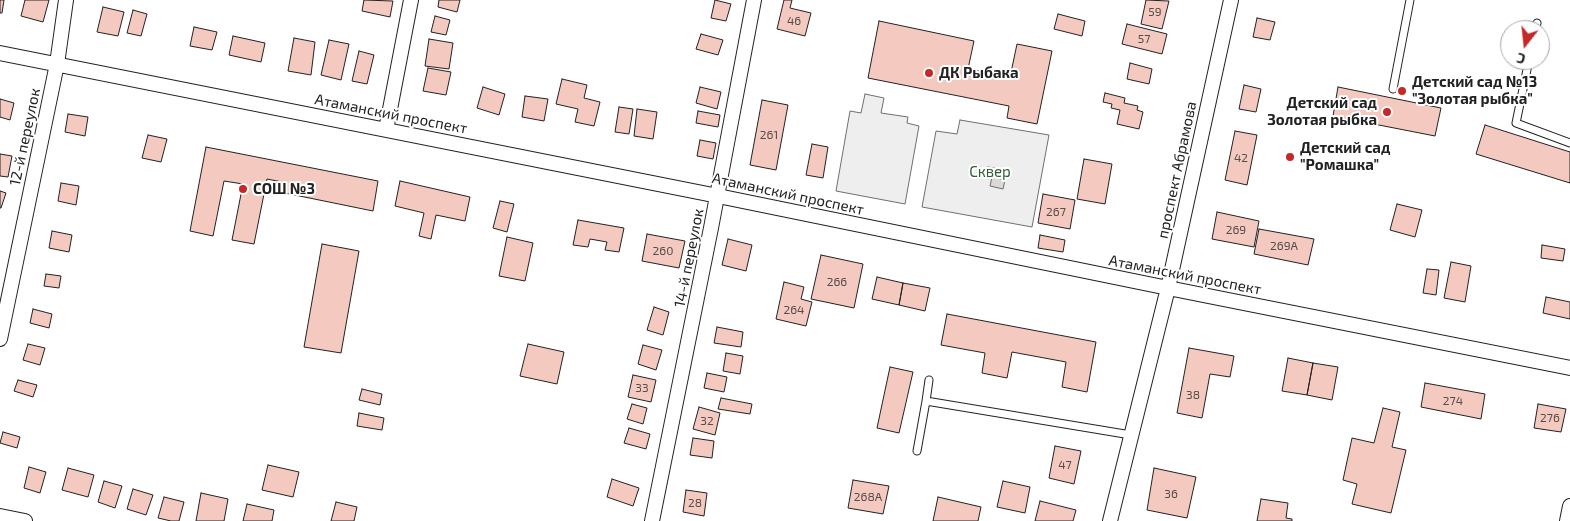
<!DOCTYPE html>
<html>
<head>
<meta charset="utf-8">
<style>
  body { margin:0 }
  #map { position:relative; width:1570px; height:521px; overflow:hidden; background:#fff; font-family:"Exo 2",sans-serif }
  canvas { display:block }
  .north { position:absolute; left:1500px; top:20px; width:50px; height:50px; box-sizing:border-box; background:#fff; border:1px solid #a7a7a7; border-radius:50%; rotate:196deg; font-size:14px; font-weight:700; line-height:20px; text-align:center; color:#222 }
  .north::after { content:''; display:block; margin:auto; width:18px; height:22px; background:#c62828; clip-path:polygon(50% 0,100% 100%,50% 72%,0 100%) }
</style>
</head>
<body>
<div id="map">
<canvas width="1570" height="521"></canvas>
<div class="north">С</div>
</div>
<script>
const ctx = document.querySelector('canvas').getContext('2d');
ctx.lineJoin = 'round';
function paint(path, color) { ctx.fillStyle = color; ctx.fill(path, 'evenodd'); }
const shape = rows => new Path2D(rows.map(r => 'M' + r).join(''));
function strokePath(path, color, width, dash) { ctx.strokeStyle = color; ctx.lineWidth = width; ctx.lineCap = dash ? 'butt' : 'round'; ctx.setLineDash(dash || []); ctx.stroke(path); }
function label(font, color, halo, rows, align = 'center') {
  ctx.font = font + ' "Exo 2",sans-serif'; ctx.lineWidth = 4; ctx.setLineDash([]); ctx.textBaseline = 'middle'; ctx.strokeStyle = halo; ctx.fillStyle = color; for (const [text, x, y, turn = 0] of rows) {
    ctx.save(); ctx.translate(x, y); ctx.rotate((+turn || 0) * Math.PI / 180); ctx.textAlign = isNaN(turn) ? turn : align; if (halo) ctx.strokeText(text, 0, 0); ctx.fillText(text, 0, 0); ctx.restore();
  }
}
const green = shape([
  [865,94,884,98,881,113,908,117,907,123,919,126,905,204,836,191,850,111,861,113,865,94],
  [960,120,1049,135,1032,227,922,207,936,131,957,134,960,120]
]);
paint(green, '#eee');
strokePath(green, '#6f6f6f', 1);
const water = shape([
  [988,167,999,169,997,178,1005,180,1003,189,990,186,992,177,986,176,988,167]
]);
paint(water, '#d9d9d9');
strokePath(water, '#6f6f6f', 1);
const building = shape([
  [0,0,4,0,2,13,0,13,0,0],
  [25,0,49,0,43,22,21,16,25,0],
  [364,0,393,1,390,17,362,11,364,0],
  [439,0,460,0,457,12,438,7,439,0],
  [715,0,731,4,726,21,711,18,715,0],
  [784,0,792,0,790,8,811,13,805,36,777,29,784,0],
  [1146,0,1169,1,1162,29,1141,24,1146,0],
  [103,7,124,12,118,36,97,32,103,7],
  [133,10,147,14,141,36,127,33,133,10],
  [1058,14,1085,21,1082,36,1054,29,1058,14],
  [435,16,450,20,446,35,431,32,435,16],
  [1257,18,1275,22,1270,40,1253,37,1257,18],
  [879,21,974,41,968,69,1010,77,1017,44,1052,51,1037,124,1007,118,1009,106,868,78,879,21],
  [1127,24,1167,34,1162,54,1122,44,1127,24],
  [194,27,217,32,212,50,190,46,194,27],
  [701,34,723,40,718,55,696,49,701,34],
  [233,36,265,43,261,62,229,55,233,36],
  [294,38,315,42,311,75,288,71,294,38],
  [429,39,453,43,449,69,425,66,429,39],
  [329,40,349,44,341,80,321,75,329,40],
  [359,51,374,55,367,84,352,81,359,51],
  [1130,63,1152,69,1149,84,1127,79,1130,63],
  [428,68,451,72,446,95,423,91,428,68],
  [562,79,587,85,584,98,600,102,594,126,575,122,578,109,556,104,562,79],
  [1244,85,1261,89,1256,112,1239,109,1244,85],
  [483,87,505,94,499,115,477,108,483,87],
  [700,87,721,92,717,109,696,103,700,87],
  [1338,87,1441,108,1435,136,1333,116,1338,87],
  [1105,93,1125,98,1124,103,1138,106,1137,110,1143,112,1139,129,1117,124,1120,110,1111,108,1112,104,1103,102,1105,93],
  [525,96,548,99,544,121,522,117,525,96],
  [0,99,14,103,10,120,0,117,0,99],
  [762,100,788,105,776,170,750,165,762,100],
  [619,107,633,109,629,134,615,132,619,107],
  [637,109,657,112,653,139,634,136,637,109],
  [698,111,720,115,718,127,696,123,698,111],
  [68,114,88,117,85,136,65,132,68,114],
  [1485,125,1570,152,1570,183,1476,154,1485,125],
  [1235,131,1257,135,1247,185,1225,180,1235,131],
  [148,135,167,139,161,162,142,158,148,135],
  [700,140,716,143,713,159,697,156,700,140],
  [812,144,828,147,823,178,806,175,812,144],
  [206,147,378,181,373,211,280,192,282,182,267,179,254,244,232,240,243,184,224,181,213,236,190,231,206,147],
  [0,154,12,156,8,177,0,176,0,154],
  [1084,159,1112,164,1105,204,1077,199,1084,159],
  [400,181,470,197,465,221,436,215,431,239,419,236,424,213,395,206,400,181],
  [61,183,79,186,76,205,58,201,61,183],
  [0,191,6,193,1,208,0,208,0,191],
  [1043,194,1075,200,1070,229,1038,223,1043,194],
  [500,201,514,204,507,232,493,228,500,201],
  [1397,204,1422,210,1415,237,1390,230,1397,204],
  [1217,212,1259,221,1254,247,1212,239,1217,212],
  [578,220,624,228,619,252,605,250,607,242,590,239,588,247,573,245,578,220],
  [1259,229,1314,239,1308,265,1254,254,1259,229],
  [52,231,72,235,69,252,49,248,52,231],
  [647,234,685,241,679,268,642,261,647,234],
  [1040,235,1065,240,1063,252,1038,248,1040,235],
  [507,237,533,243,525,281,499,276,507,237],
  [728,239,752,245,746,271,722,265,728,239],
  [322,244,359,251,341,353,304,347,322,244],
  [1542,245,1565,249,1563,261,1541,258,1542,245],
  [821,255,863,264,854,308,811,299,821,255],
  [1451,262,1471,266,1465,302,1444,298,1451,262],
  [1427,269,1439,270,1436,295,1423,293,1427,269],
  [46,274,61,276,59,288,44,286,46,274],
  [877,277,903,283,899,305,872,299,877,277],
  [784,282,804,287,801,299,812,302,806,326,776,319,784,282],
  [903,283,930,288,925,311,899,305,903,283],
  [1546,297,1570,302,1570,319,1543,313,1546,297],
  [654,307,669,312,663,335,647,330,654,307],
  [33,309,52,314,49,328,30,323,33,309],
  [947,314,1096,342,1087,392,1062,387,1066,362,1012,352,1007,378,982,373,985,353,941,345,947,314],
  [717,327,743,332,741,347,714,343,717,327],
  [28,344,45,348,40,365,23,360,28,344],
  [528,344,564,352,557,384,520,376,528,344],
  [643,345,662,350,656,370,638,364,643,345],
  [1189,348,1234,356,1230,377,1210,374,1202,418,1177,413,1189,348],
  [726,353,743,356,740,374,723,371,726,353],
  [1288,358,1313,363,1307,395,1282,391,1288,358],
  [1313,363,1338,367,1332,400,1307,395,1313,363],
  [890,367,913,372,899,433,877,428,890,367],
  [707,373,727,377,724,392,704,388,707,373],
  [633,375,656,380,651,402,628,397,633,375],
  [18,380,37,385,33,397,14,391,18,380],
  [1425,383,1485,394,1481,419,1421,407,1425,383],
  [362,389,382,394,380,405,359,400,362,389],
  [721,398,752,404,750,414,718,409,721,398],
  [632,404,647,408,643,424,627,419,632,404],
  [1538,404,1566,409,1561,432,1534,428,1538,404],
  [699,407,720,413,715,435,693,429,699,407],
  [1383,408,1400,412,1392,447,1406,450,1391,513,1352,504,1357,484,1343,480,1352,438,1374,443,1383,408],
  [359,413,384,418,382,430,357,426,359,413],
  [629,428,650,434,646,449,624,443,629,428],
  [3,432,20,437,17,448,0,443,3,432],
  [693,438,714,441,712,458,690,455,693,438],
  [1055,446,1081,451,1074,484,1049,478,1055,446],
  [268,465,299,472,293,497,262,490,268,465],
  [29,467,46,472,40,493,24,488,29,467],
  [68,468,94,475,88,497,62,490,68,468],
  [1154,468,1196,477,1187,518,1147,510,1154,468],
  [612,479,639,488,633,506,607,497,612,479],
  [853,480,889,486,883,514,848,508,853,480],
  [104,481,122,486,115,508,98,502,104,481],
  [1003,481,1030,487,1025,513,997,507,1003,481],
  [133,489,153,495,146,515,127,509,133,489],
  [686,490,707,493,704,516,683,512,686,490],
  [201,493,228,499,224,521,196,521,201,493],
  [164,497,184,502,179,521,171,521,158,518,164,497],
  [938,497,981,507,978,521,933,521,938,497],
  [1261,499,1288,503,1286,518,1292,519,1292,521,1257,521,1261,499],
  [1040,501,1076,510,1073,521,1035,521,1040,501],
  [336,502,357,507,354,521,331,521,336,502],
  [247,504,274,510,272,521,243,521,247,504]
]);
paint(building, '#f3c9c0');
strokePath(building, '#222', 1);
const lane = shape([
  [1535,30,1537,23],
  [1529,60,1516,123,1570,143],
  [1393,89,1410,0],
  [926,401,929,380],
  [917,451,926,401,1131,435]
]);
const street = shape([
  [0,53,718,196,1168,288,1570,368],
  [386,130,411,0],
  [0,339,57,64,66,0],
  [0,516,25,521],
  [652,521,711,228,754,0],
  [1110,521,1168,288,1231,0],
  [1567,521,1570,506]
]);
strokePath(lane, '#222', 9);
strokePath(street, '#222', 16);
strokePath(lane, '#fff', 7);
strokePath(street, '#fff', 14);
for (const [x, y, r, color] of [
  [929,73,5,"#c62828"],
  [1402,91,5,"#c62828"],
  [1387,112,5,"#c62828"],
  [1290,157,5,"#c62828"],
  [243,189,5,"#c62828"]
]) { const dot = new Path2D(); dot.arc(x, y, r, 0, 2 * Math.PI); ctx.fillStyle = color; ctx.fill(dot); strokePath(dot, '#fff', 2); }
label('12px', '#564c4a', null, [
  ["59",1155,12],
  ["46",794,21],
  ["57",1144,39],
  ["261",769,135],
  ["42",1241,158],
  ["267",1056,212],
  ["269",1236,230],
  ["269А",1284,246],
  ["260",663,251],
  ["266",837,282],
  ["264",794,310],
  ["33",642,388],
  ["38",1193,395],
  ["274",1453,401],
  ["276",1550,418],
  ["32",707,421],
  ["47",1065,465],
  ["36",1171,494],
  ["268А",868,497],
  ["28",695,503]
]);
label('bold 15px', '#222', '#fff', [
  ["ДК Рыбака",939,73],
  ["Детский сад №13",1412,82],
  ["\"Золотая рыбка\"",1412,99],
  ["Детский сад",1377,103,"right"],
  ["Золотая рыбка",1377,120,"right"],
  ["Детский сад",1300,148],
  ["\"Ромашка\"",1300,165],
  ["СОШ №3",253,189]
], 'left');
label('15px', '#222', '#fff', [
  ["Атаманский проспект",391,114,11],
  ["12-й переулок",25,137,-78],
  ["проспект Абрамова",1177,170,-78],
  ["Атаманский проспект",788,194,12],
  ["14-й переулок",689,258,-79],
  ["Атаманский проспект",1185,275,11]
]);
label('15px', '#2f5e38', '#fff', [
  ["Сквер",990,172]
]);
</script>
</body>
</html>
